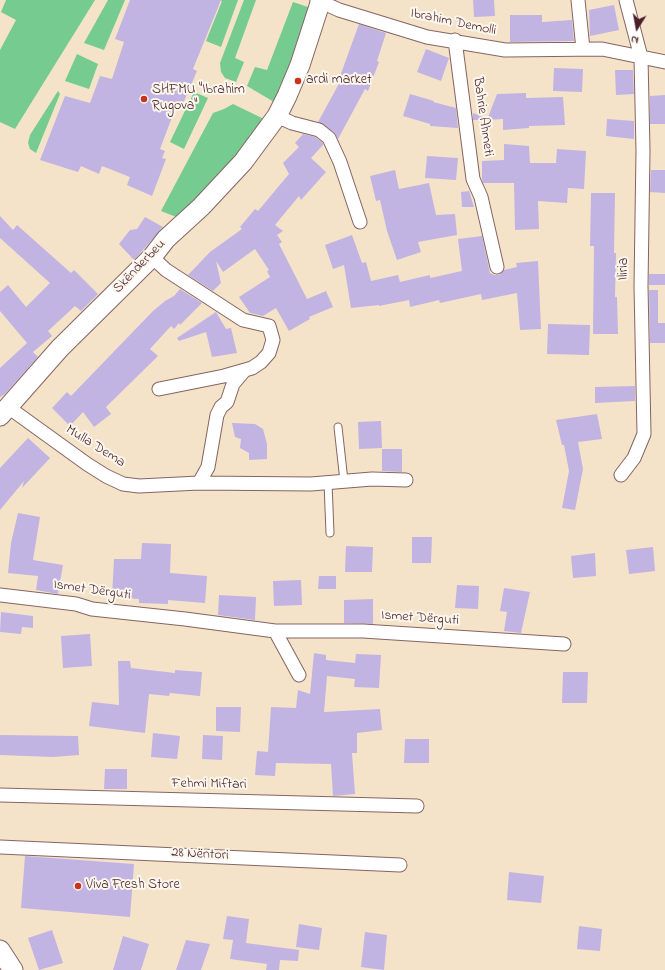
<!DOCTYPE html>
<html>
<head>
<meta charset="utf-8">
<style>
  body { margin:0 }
  #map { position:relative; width:665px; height:970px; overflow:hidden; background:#f4e3c9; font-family:"Indie Flower",sans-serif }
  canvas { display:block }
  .north { position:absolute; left:617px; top:8px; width:40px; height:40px; -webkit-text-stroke:3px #fbf7ec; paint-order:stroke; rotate:191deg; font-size:11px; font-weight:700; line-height:16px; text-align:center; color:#4a1f2b }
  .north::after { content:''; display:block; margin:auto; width:14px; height:18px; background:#4a1f2b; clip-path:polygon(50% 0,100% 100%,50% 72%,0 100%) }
</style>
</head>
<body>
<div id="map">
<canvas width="665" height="970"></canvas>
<div class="north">N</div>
</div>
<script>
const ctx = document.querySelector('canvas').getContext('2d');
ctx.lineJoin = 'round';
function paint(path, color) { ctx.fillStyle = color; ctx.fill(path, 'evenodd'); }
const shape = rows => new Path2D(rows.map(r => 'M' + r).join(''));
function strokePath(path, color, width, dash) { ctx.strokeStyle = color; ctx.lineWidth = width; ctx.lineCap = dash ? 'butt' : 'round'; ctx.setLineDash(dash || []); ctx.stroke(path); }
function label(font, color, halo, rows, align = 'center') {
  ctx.font = font + ' "Indie Flower",sans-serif'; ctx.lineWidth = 4; ctx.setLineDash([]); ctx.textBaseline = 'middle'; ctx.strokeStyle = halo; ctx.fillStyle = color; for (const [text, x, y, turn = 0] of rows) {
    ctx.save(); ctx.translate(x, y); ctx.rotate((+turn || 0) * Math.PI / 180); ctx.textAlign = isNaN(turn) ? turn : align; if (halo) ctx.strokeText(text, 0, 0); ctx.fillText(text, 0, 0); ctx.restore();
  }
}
paint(shape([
  [6,0,95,0,15,129,0,122,0,50,16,20,1,12],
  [108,0,125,0,104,50,84,43],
  [220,0,238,0,221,47,206,41,222,1],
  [244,0,256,0,235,58,244,62,236,82,225,78,221,72,220,63],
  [293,2,314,9,274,102,247,86,255,67,267,70],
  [77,54,98,64,89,89,65,81],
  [58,91,60,94,36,153,30,149,28,143,30,135],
  [194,92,208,98,184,149,170,142],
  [233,104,266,120,184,220,161,211,213,113,224,109]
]), '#75cb90');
paint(shape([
  [130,0,221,0,193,69,197,71,182,106,177,104,160,149,165,151,162,158,166,159,152,196,127,185,130,177,102,166,99,174,81,166,78,172,40,160,65,96,90,103,100,76,112,79,124,42,115,39],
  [473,0,494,0,495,16,474,17],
  [614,5,619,30,590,36,589,10],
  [510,15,542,15,542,22,572,20,574,41,510,42],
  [359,24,386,33,377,61,379,62,368,91,365,89,338,139,334,132,318,122,341,80,339,79],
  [426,49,449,58,441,81,417,72],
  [554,68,583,69,582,92,553,91],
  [615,70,633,70,634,94,616,95],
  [526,93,526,98,563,97,565,125,529,126,529,128,503,130,503,119,487,120,497,94],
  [410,94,434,101,433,102,456,108,458,128,430,126,430,124,403,116],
  [665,95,665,124,650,124,650,96],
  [473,113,487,118,486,120,473,120],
  [607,119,634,121,634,139,606,136],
  [303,134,315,137,323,143,323,145,311,158,326,172,301,200,299,196,275,225,283,231,277,235,282,242,279,244,307,299,326,291,333,307,309,317,310,319,289,331,276,308,263,316,250,313,239,297,270,277,267,271,269,270,255,249,223,272,216,261,221,283,213,291,188,275,210,252,242,229,240,227,255,209,258,211,289,174,283,163,299,147,295,143],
  [504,144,529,146,530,163,556,163,557,149,586,151,584,189,568,188,567,203,538,201,539,229,515,230,514,183,483,183,482,179,482,161,504,160],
  [427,156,458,158,456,180,425,178],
  [395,170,399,189,429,183,436,215,455,214,457,235,418,242,421,252,397,260,387,231,380,200,376,201,370,176],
  [651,170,665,170,665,193,650,192],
  [469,191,474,207,462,207,461,192],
  [591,193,615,193,614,253,616,253,615,297,617,297,618,334,593,334,594,246,590,246],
  [0,216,13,230,17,225,71,273,74,270,98,294,81,311,75,306,48,331,52,336,33,352,38,357,5,394,0,397,0,368,27,343,0,311,0,292,8,285,26,307,50,283,0,238],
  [145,217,163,227,134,260,119,244,130,230,137,229],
  [352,235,362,263,366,262,371,281,398,275,400,282,430,275,430,278,462,271,458,239,482,236,490,273,495,275,499,275,504,270,517,267,516,263,538,261,541,329,520,330,517,293,482,300,481,294,440,303,439,300,410,307,409,300,379,306,379,305,351,308,344,265,333,269,325,245],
  [649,274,665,274,665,285,649,285],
  [180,289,202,303,180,325,179,323,174,329,171,326,150,349,158,356,106,407,111,414,94,427,83,412,70,426,52,408,67,392,71,396,153,311,165,301,174,296],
  [649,290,658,290,658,323,665,323,665,343,650,343],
  [216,312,226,329,231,328,237,353,212,357,206,332,179,341,177,338],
  [548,324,590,325,589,355,547,354],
  [635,386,635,401,595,403,595,387],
  [597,414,602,439,578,442,583,469,575,510,562,508,569,471,564,445,562,445,556,420],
  [381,421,382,448,359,449,358,422],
  [232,423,255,424,263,429,267,444,267,459,249,460,249,453,240,448,241,439,235,437],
  [28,438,50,458,22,488,24,481,0,510,0,468],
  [382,449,402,449,402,472,382,471],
  [18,513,40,517,33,560,63,565,58,594,36,590,38,576,8,573,11,543],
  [412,537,432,537,431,563,412,563],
  [142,543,171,544,170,573,207,576,205,603,168,600,168,604,139,603,139,599,112,597,114,559,141,559],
  [346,546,373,547,372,572,345,572],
  [653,547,655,571,629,574,626,550],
  [595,553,596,576,573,578,571,556],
  [319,576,336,576,336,589,318,589],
  [301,580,302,605,274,606,273,581],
  [457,585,479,586,478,609,455,608],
  [504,588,530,592,521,633,504,631,507,612,500,611],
  [219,595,256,597,255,620,218,615],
  [373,599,373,624,344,623,344,600],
  [1,612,33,616,33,628,22,627,21,634,0,632],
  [90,634,92,666,63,668,61,636],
  [314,653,326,655,326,660,355,663,356,654,381,655,379,688,354,687,355,679,327,676,324,712,380,709,382,730,357,733,357,753,352,753,355,794,333,796,331,764,276,763,275,776,255,775,257,751,268,752,271,707,296,708,298,690,310,694],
  [118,661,130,661,131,668,175,673,175,670,202,672,200,696,170,693,169,696,149,694,145,733,89,726,92,702,119,705],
  [563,672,588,672,587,703,562,703],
  [216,707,241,707,240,732,216,731],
  [153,733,180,736,177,759,151,757],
  [0,735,78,736,79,755,53,757,0,755],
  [203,735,223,736,222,760,202,759],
  [405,739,429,739,429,763,404,763],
  [105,769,127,769,127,789,104,789],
  [25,856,134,864,130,917,21,908],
  [509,872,544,876,541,903,507,900],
  [227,916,249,919,246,943,299,950,298,961,280,960,279,970,266,970,267,964,230,959,233,940,223,939],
  [299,924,322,928,319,950,296,947],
  [579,926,602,929,600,951,577,949],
  [52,930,63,963,39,970,28,938],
  [365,932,387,935,384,970,361,967],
  [123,936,149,944,141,970,113,970],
  [186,940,210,944,201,970,176,970]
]), '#c1b4e3');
const lane = shape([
  [338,427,344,481],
  [328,483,330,533]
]);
const street = shape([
  [317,0,339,10,427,37,505,50,602,49,665,62],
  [578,0,583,49],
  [455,40,473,179,481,197,497,267],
  [277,116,292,123,319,130,329,138,340,162,360,222],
  [152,257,166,270,243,320,269,326,273,340,269,353,261,362,252,368,224,376,159,389],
  [8,407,87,464,106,476,123,484,139,486,199,483,311,484,372,479,406,480],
  [621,475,634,458,644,434,641,286,643,151,641,57,626,0],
  [199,483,208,467,217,415,221,407,227,402,233,384,244,371],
  [0,595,76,604,92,609,185,619,275,631,363,631,564,644],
  [275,631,299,675],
  [0,795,417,806],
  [0,847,400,865]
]);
const secondary = shape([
  [0,416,60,348,152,257,166,239,201,207,243,162,277,116,287,96,300,65,321,0],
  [0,950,13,970]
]);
strokePath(lane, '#866462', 9);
strokePath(street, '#866462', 15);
strokePath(secondary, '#866462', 21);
strokePath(lane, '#fff', 7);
strokePath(street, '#fff', 13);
strokePath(secondary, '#fff', 19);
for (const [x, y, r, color] of [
  [298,81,4,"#c8321e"],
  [144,99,4,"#c8321e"],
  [78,886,4,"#c8321e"]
]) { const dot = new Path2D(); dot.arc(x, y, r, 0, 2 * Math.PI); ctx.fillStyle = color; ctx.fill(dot); strokePath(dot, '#fbf7ec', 1.5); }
label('14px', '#4a1f2b', '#fbf7ec', [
  ["Ibrahim Demolli",453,23,12],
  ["Bahrie Ahmeti",482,117,82],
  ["Skënderbeu",140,267,-46],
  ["Iliria",625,269,-90],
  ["Mulla Dema",95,447,32],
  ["Ismet Dërguti",92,591,8],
  ["Ismet Dërguti",420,619,4],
  ["Fehmi Miftari",209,785,1],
  ["28 Nëntori",200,855,3]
]);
label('14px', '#4a1f2b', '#fbf7ec', [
  ["ardi market",306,81],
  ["SHFMU \"Ibrahim",152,91],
  ["Rugova\"",152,107],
  ["Viva Fresh Store",86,886]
], 'left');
</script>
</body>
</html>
